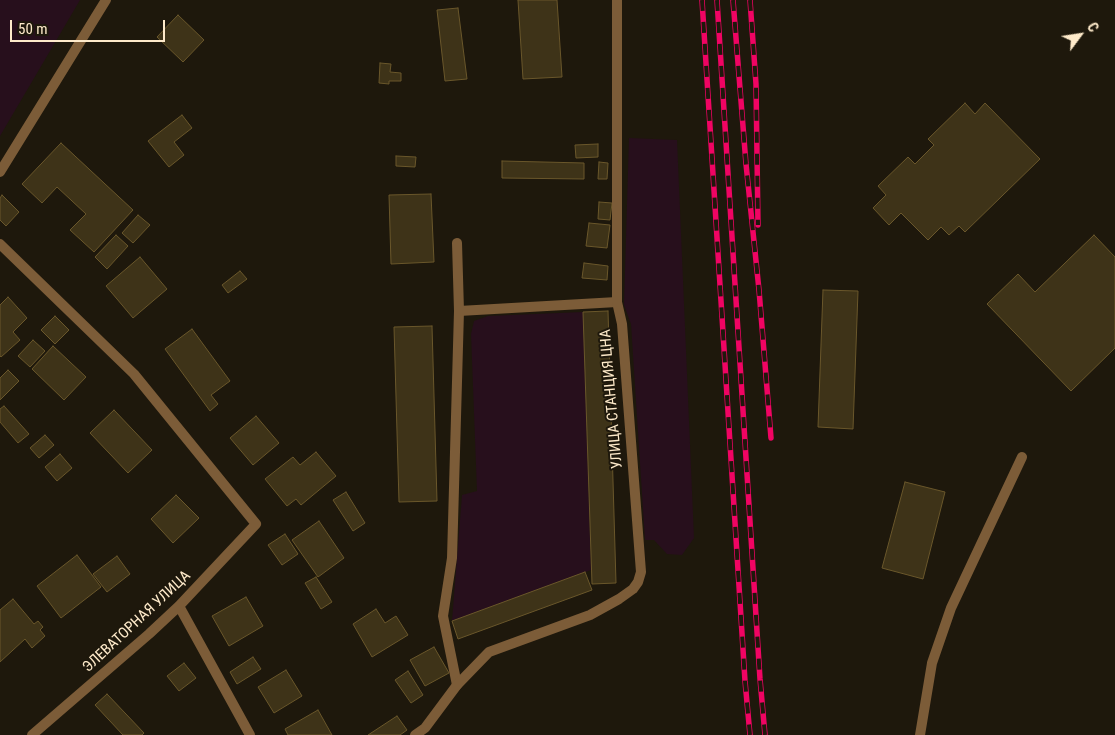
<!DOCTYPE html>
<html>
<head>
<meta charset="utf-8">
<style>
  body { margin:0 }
  #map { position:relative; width:1115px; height:735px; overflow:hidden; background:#1e180c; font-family:"Roboto Condensed",sans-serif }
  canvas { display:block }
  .north { position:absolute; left:1055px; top:10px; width:50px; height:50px; -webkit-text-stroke:4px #1e180c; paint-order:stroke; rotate:59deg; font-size:14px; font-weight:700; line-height:20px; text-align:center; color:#feeaca }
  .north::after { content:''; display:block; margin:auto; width:18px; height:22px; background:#feeaca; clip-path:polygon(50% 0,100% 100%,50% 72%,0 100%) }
  .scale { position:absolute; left:10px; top:20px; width:155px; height:22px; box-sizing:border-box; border:2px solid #feeaca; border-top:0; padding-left:6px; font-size:15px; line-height:18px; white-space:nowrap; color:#feeaca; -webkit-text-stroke:4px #1e180c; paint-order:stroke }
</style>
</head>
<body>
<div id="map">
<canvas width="1115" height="735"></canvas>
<div class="north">С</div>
<div class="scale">50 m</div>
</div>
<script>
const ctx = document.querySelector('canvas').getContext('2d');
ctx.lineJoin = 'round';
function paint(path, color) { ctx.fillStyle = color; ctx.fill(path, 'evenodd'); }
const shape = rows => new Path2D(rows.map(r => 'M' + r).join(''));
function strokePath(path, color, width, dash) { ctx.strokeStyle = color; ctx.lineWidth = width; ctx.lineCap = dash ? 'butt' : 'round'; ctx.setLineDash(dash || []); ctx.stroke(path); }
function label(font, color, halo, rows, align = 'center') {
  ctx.font = font + ' "Roboto Condensed",sans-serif'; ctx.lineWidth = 4; ctx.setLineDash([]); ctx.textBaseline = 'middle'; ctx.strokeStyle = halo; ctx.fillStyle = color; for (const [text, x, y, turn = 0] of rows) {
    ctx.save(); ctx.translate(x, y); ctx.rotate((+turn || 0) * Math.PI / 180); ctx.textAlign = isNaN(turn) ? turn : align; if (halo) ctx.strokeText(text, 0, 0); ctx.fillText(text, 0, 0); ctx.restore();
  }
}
paint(shape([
  [0,0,80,0,0,136],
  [629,138,677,140,694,538,682,555,667,554,654,540,645,540,631,324,624,305],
  [583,312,591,570,452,621,462,495,477,491,471,334,474,321,488,316]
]), '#270f1c');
const building = shape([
  [518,0,557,0,562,77,523,79,518,0],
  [458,8,467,79,445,81,437,10,458,8],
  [178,15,204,40,183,62,157,37,178,15],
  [380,63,391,64,390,72,401,73,401,81,389,81,389,84,379,83,380,63],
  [965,103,975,114,985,103,1040,159,965,232,959,226,949,235,941,227,928,240,901,213,889,225,873,208,886,195,878,186,908,157,915,164,934,145,928,139,965,103],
  [182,115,192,128,174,142,184,155,169,167,148,141,182,115],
  [61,143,133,210,94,252,70,230,86,214,57,187,42,203,22,184,61,143],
  [598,144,598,157,576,158,575,145,598,144],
  [396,156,416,157,415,167,396,166,396,156],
  [502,161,584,163,584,179,502,178,502,161],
  [599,162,608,163,607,179,598,179,599,162],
  [431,194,434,262,391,264,389,195,431,194],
  [2,195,19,212,6,226,0,220,0,198,2,195],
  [599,202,612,203,610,220,598,219,599,202],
  [138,215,150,225,133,243,122,233,138,215],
  [589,223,610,225,607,248,586,246,589,223],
  [116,235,128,246,107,269,95,257,116,235],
  [1094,235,1115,257,1115,348,1071,391,987,304,1018,274,1035,292,1094,235],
  [140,257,167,289,133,318,106,286,140,257],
  [584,263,608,266,607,280,582,278,584,263],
  [240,271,247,279,228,293,222,285,240,271],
  [823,290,858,291,853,429,818,427,823,290],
  [8,297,27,318,13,332,20,340,1,357,0,356,0,305,8,297],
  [608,311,616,583,592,584,583,312,608,311],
  [55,316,69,330,55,344,41,330,55,316],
  [432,326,437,501,399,502,394,327,432,326],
  [192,329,230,381,211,395,218,404,210,411,165,349,192,329],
  [33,340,45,351,30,367,18,356,33,340],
  [53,346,86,377,64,400,32,369,53,346],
  [8,370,19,381,0,400,0,378,8,370],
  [4,406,29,434,18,443,0,422,0,409,4,406],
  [114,410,152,450,128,473,90,433,114,410],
  [256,416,279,443,253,465,230,438,256,416],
  [45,435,54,445,39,458,30,448,45,435],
  [316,452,336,476,301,505,296,499,287,506,265,479,293,457,300,465,316,452],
  [60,454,72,468,57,481,45,467,60,454],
  [905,482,945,492,923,579,882,568,905,482],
  [346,492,365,523,353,531,333,500,346,492],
  [176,495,199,518,173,543,151,519,176,495],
  [319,521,344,558,318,577,292,540,319,521],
  [285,534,298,554,282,565,268,545,285,534],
  [77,555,101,587,61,618,37,586,77,555],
  [117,556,130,574,107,592,93,574,117,556],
  [585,572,592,590,458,639,452,621,585,572],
  [316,577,332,602,321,609,305,583,316,577],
  [246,597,263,626,229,646,212,616,246,597],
  [13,599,34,624,38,621,43,627,40,630,45,636,32,648,25,639,0,662,0,610,13,599],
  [376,609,385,623,396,616,408,635,372,657,353,624,376,609],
  [434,647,449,673,425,686,410,660,434,647],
  [253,657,261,669,237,684,230,672,253,657],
  [184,663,196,678,179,691,167,676,184,663],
  [286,670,302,696,274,713,258,687,286,670],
  [408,671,423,695,411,703,395,680,408,671],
  [107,694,144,733,142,735,123,735,95,705,107,694],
  [318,710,332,735,288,735,285,729,318,710],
  [397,716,407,730,400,735,368,735,397,716]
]);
paint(building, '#3e3318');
strokePath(building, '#6a572b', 1);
strokePath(shape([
  [457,243,459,311,617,302],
  [457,685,443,616,452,558,459,311],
  [920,735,932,663,951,608,1022,457]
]), '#7c5c38', 10);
strokePath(shape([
  [0,172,106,0],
  [0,244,134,374,256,524,179,606,149,634,32,735],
  [179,606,250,735],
  [415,735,425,728,457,685,489,652,590,615,619,599,633,589,638,582,641,572,622,324,617,302,617,0]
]), '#7c5c38', 10);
const rail = shape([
  [702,0,745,681,750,735],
  [717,0,760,679,765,735],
  [733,0,746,164,759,290,771,438],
  [750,0,756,84,758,225]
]);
strokePath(rail, '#f00463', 5.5);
strokePath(rail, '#1e180c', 4, [11]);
label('15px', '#feeaca', '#1e180c', [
  ["УЛИЦА СТАНЦИЯ ЦНА",612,399,-95],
  ["ЭЛЕВАТОРНАЯ УЛИЦА",137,622,-43]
]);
</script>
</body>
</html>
